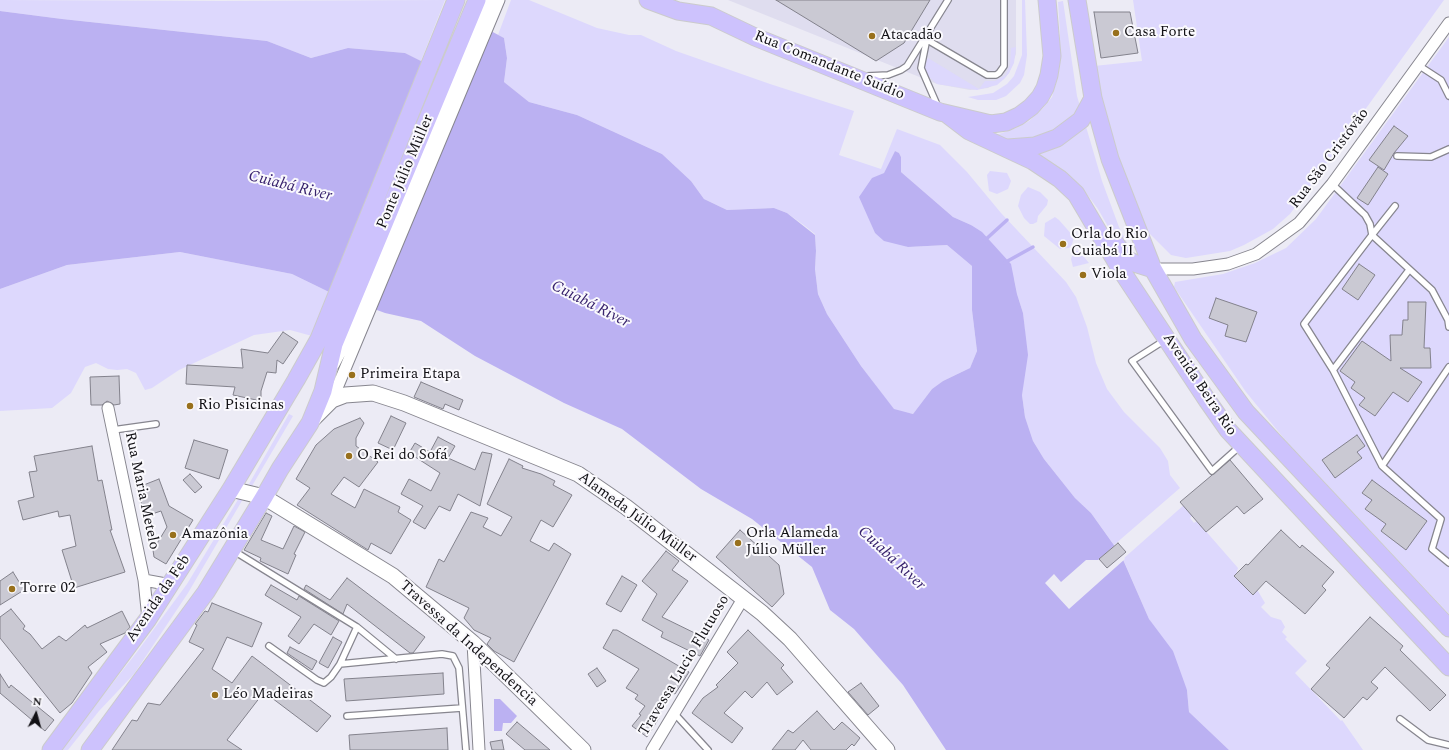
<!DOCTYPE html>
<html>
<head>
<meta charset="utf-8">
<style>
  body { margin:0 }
  #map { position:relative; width:1449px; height:750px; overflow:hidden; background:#ecebf5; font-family:Spectral,serif }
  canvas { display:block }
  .north { position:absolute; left:16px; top:694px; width:40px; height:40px; -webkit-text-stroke:3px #faf9fd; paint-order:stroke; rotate:6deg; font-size:11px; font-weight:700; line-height:16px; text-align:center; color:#121115 }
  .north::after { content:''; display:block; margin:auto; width:14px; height:18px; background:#121115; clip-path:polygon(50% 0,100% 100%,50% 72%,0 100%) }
</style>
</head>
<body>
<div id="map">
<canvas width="1449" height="750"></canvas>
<div class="north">N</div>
</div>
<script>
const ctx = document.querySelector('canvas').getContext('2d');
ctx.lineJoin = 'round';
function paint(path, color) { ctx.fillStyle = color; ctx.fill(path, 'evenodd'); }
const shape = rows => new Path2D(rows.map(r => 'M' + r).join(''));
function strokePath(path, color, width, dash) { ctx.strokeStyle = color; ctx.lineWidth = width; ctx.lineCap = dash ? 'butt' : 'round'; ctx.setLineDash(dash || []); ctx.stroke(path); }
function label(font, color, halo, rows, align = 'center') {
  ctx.font = font + ' Spectral,serif'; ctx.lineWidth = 4; ctx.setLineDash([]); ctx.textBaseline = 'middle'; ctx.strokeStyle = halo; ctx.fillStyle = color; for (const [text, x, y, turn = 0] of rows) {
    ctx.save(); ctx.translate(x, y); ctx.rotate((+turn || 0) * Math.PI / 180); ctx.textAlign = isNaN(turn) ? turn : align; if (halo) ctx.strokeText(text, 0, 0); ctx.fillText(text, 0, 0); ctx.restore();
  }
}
paint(shape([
  [728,0,1016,0,1016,54,1009,73,1004,79,988,88,970,90,937,84]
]), '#dfddef');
paint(shape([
  [0,0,222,1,445,0,421,61,405,53,348,48,311,58,267,41,62,19,0,11],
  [511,0,529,0,597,28,629,35,641,35,676,51,770,84,854,111,839,155,881,169,897,129,940,145,967,172,1001,213,1066,282,1076,297,1087,327,1096,363,1107,389,1124,412,1160,448,1168,461,1170,475,1180,488,1114,545,1091,513,1075,498,1044,459,1033,441,1025,417,1022,395,1025,333,1023,313,1017,294,1014,279,971,225,953,217,901,172,901,157,899,153,895,151,884,173,872,179,869,218,875,233,908,247,947,245,972,266,972,310,977,351,970,368,943,381,932,389,913,414,894,410,861,366,827,314,818,294,815,269,816,251,815,234,805,226,787,213,774,208,727,210,704,199,691,181,662,154,577,115,529,102,504,82,507,58,504,38,498,35],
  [1022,0,1025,0,1027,55,1024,75,1020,83,1006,96,996,100,978,100,968,97,993,93,1007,84,1014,76,1022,55],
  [1133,0,1444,0,1290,214,1273,229,1244,245,1230,251,1186,258,1171,255,1148,232,1129,189,1108,127,1094,66,1142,61],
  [1063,1,1077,96,1102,181,1119,227,1132,253,1125,256,1098,209,1086,193,1070,179,981,135,999,134,1016,128,1029,121,1043,108,1052,97,1059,71,1060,34,1058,2],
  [1449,37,1449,614,1291,447,1246,392,1174,287,1175,282,1223,274,1255,263,1286,248,1316,219],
  [1016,47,1014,63,1009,73,1004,79,997,85,977,90,937,84,927,75,923,66,928,58,979,89,985,81,995,81,1006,75,1010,65,1011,48],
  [990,171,1007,173,1011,181,1008,189,997,194,989,191,987,175],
  [1028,187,1040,192,1048,200,1047,205,1038,216,1037,222,1033,224,1030,224,1024,218,1018,206,1021,195],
  [1055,217,1059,220,1074,237,1072,244,1069,248,1060,249,1044,236,1045,223],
  [1074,251,1079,251,1089,263,1073,267,1071,259],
  [180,252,292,274,329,292,312,336,290,330,254,335,179,370,152,388,145,390,136,373,127,369,117,370,108,369,96,363,85,367,71,393,52,408,0,411,0,289,67,265],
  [289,414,293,416,252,486,249,484],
  [239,498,243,499,188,593,134,674,99,711,68,750,60,750,137,652,187,584],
  [1185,504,1194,514,1190,518,1194,523,1197,521,1238,568,1235,577,1258,591,1265,603,1261,607,1271,617,1281,620,1285,627,1282,632,1287,637,1285,639,1307,661,1295,673,1341,721,1342,720,1363,750,1229,750,1189,712,1187,690,1149,619,1123,559]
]), '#ddd8fd');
paint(shape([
  [0,11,62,19,267,41,311,58,348,48,405,53,421,61,489,30,504,38,507,58,504,82,529,102,577,115,662,154,691,181,704,199,727,210,774,208,787,213,815,235,816,251,815,269,818,294,827,314,861,366,894,409,913,414,932,389,943,381,970,368,977,351,972,310,972,266,947,245,908,247,884,241,875,233,859,197,872,178,884,173,895,151,899,153,901,157,901,172,953,217,971,225,982,232,1011,264,1017,294,1023,313,1028,355,1022,395,1025,417,1033,441,1044,459,1075,498,1091,513,1121,555,1149,619,1173,651,1187,690,1189,712,1229,750,946,750,903,685,854,629,830,610,812,567,752,519,701,489,622,429,564,403,475,356,421,321,385,313,329,292,292,274,180,252,67,265,0,289],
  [494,699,500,699,517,716,511,723,503,723,502,731,494,731]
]), '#bbb1f2');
paint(shape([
  [1116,544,1125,559,1069,609,1045,583,1054,574,1061,582,1086,560,1098,560]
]), '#ecebf5');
strokePath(shape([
  [984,241,1007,220],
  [1004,263,1033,247]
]), '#bbb1f2', 3.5);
const building = shape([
  [776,0,930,0,904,43,876,61,776,0],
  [1094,12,1130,12,1138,53,1101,58,1094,12],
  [1394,126,1408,136,1394,153,1384,170,1369,160,1394,126],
  [1378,167,1388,174,1368,205,1357,198,1378,167],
  [1359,264,1375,275,1358,300,1342,289,1359,264],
  [1216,298,1257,312,1246,342,1225,336,1228,325,1209,318,1216,298],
  [1408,302,1426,302,1424,348,1430,348,1431,368,1400,368,1422,382,1408,402,1393,392,1375,416,1359,405,1365,398,1351,388,1355,382,1340,371,1362,341,1391,361,1390,335,1402,335,1403,320,1408,320,1408,302],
  [283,332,298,342,283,364,277,360,276,373,267,372,261,391,261,401,233,395,235,387,186,384,187,365,243,368,241,349,268,353,283,332],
  [119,376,120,404,114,405,107,401,102,405,91,405,90,377,119,376],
  [421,382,463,400,459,410,445,404,443,409,414,397,421,382],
  [391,416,406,423,393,450,378,443,391,416],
  [360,418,364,423,356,438,356,446,378,462,359,487,344,477,331,494,355,508,364,489,400,507,398,512,411,520,391,554,371,543,368,550,297,505,310,488,296,479,316,445,334,429,360,418],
  [1357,435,1365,446,1357,452,1362,458,1335,478,1322,460,1357,435],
  [438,437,455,446,448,458,475,470,482,452,492,454,480,506,458,494,450,511,439,506,425,529,413,522,423,506,401,494,409,479,431,491,440,473,409,453,415,443,430,452,438,437],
  [194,440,228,450,219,479,185,468,194,440],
  [92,446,98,481,102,480,112,530,110,530,125,572,74,588,62,550,76,546,70,515,59,517,58,511,23,520,18,501,34,497,29,472,37,471,34,456,92,446],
  [509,459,523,466,522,468,541,474,555,481,553,485,572,495,553,527,541,520,530,541,549,551,554,543,571,554,514,662,494,651,487,644,491,638,474,630,464,618,469,608,426,587,439,559,444,562,471,512,488,518,483,527,501,536,512,517,487,504,509,459],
  [1230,460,1263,499,1244,514,1237,506,1206,532,1180,502,1230,460],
  [190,474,202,487,195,493,183,480,190,474],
  [159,479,169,506,193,520,166,564,154,557,153,550,167,527,161,511,146,516,136,488,159,479],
  [1372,480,1427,521,1406,550,1381,531,1386,524,1365,509,1372,500,1362,493,1372,480],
  [266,513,272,516,261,540,283,549,294,526,305,532,294,554,296,555,288,574,260,561,261,558,244,550,266,513],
  [740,530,779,565,784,594,772,607,716,557,740,530],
  [1281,530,1300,548,1302,545,1334,572,1322,586,1326,590,1305,614,1266,581,1253,595,1234,576,1246,564,1248,565,1281,530],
  [1118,543,1126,552,1107,568,1099,559,1118,543],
  [666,551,679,561,672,570,688,581,662,617,709,640,700,656,661,637,663,632,642,620,657,594,642,581,666,551],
  [13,572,24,590,0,605,0,581,13,572],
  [622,576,637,585,621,612,606,604,622,576],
  [347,578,425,637,413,653,410,653,347,604,343,614,304,589,306,585,330,600,347,578],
  [271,585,297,600,299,596,339,621,331,635,314,624,299,644,288,636,301,617,265,595,271,585],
  [212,603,262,623,252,647,227,637,212,669,232,683,252,656,331,716,317,732,264,692,227,740,242,750,112,750,132,720,137,721,148,703,160,705,204,649,189,642,197,625,195,624,205,611,208,612,212,603],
  [11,609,25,626,23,629,30,634,42,649,59,636,66,641,85,625,87,628,122,611,130,627,125,633,100,644,107,652,88,667,92,673,72,703,60,713,0,638,0,617,11,609],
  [1370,617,1403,646,1400,650,1446,695,1430,711,1385,667,1371,682,1378,688,1367,700,1363,697,1344,718,1311,689,1330,668,1326,665,1370,617],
  [613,630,617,630,689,672,675,694,669,691,653,714,659,718,647,737,632,726,641,715,639,714,645,706,635,699,638,695,626,688,639,669,603,648,613,630],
  [748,630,784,665,781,668,793,682,777,695,767,682,752,698,745,691,724,713,743,728,732,743,692,713,703,698,718,687,716,685,738,663,727,652,748,630],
  [333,637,342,642,328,668,319,663,333,637],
  [290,647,317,661,312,670,287,653,290,647],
  [597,668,606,681,597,687,588,674,597,668],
  [443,673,444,694,346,701,344,679,443,673],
  [0,674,9,688,11,685,54,720,45,731,0,693,0,674],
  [861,683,879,706,868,715,848,692,861,683],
  [817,711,834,730,842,722,860,738,854,746,852,744,846,750,811,750,803,740,795,750,772,750,788,730,793,733,817,711],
  [517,722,550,750,525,750,506,734,517,722],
  [447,728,448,750,350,750,349,735,447,728],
  [502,740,504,750,492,750,490,742,502,740]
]);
paint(building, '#cac9d3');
strokePath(building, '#83828c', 1);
const lane = shape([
  [924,38,987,75,996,75,999,73,1004,66,1004,0],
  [927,38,921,68,938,107],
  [1418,65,1441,80,1449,96],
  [867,76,888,75,901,70,907,66,948,0],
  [1397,156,1431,157,1449,149],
  [1332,184,1365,215,1370,224,1372,235,1304,324,1333,370,1382,466,1441,519,1432,549,1449,563],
  [1395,206,1372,235,1432,290,1448,320,1449,327],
  [1165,340,1132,361,1212,471,1240,446],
  [1333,370,1409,270],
  [113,430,156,424],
  [1382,466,1449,367],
  [234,551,357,627,340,664,442,654,453,656,459,668,466,750],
  [357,627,396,659],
  [269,646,317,680,324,683,331,677,340,664],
  [674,713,708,750],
  [347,716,462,708],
  [1400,719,1428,740,1449,745]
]);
const street = shape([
  [1153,269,1193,269,1228,264,1256,254,1299,223,1332,184,1449,23],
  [334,364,343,347,488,0],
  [332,400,499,0],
  [108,408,144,580,148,619],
  [144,580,171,585],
  [473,643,479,750],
  [652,750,744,597]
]);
const secondary = shape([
  [313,419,332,400,345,395,373,393,404,403,578,474,626,507,762,613,790,639,887,750],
  [231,489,264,497,393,576,473,643,583,750]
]);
const primary = shape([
  [648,0,678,11,711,16,755,37,940,112,991,124,1006,122,1019,116,1031,107,1040,97,1045,88,1049,75,1052,56,1047,0],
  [1077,0,1093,98,1110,159,1153,269,1193,339,1246,412,1449,628],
  [948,115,969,131,1033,161,1060,179,1076,194,1121,270,1207,400,1228,430,1449,667],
  [1008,148,1035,146,1057,138,1081,120,1093,98],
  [1115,243,1126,259,1134,263,1153,269],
  [51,750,148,619,231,489,296,380,319,339,456,0],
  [90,750,206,592,264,497,280,469,310,423,323,391,334,344,477,0]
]);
strokePath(lane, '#87868f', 8);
strokePath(street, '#87868f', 13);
strokePath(secondary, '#87868f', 17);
strokePath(primary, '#cbcbcc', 19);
strokePath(lane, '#fff', 5.5);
strokePath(street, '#fff', 11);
strokePath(secondary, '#fff', 15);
strokePath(primary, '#cdc2fd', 17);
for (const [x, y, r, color] of [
  [1116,33,4,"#98701c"],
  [872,36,4,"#98701c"],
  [1063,244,4,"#98701c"],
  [1083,275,4,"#98701c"],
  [352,375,4,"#98701c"],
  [190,406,4,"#98701c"],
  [349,456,4,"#98701c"],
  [173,535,4,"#98701c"],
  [738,543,4,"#98701c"],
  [12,589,4,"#98701c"],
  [215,695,4,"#98701c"]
]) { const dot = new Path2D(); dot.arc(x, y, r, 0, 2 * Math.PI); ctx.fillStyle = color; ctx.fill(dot); strokePath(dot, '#faf9fd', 1.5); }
label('15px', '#121115', '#faf9fd', [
  ["Casa Forte",1124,33],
  ["Atacadão",880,36],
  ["Orla do Rio",1071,235],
  ["Cuiabá II",1071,252],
  ["Viola",1091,275],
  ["Primeira Etapa",360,375],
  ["Rio Pisicinas",198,406],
  ["O Rei do Sofá",357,456],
  ["Orla Alameda",746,534],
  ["Júlio Müller",746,551],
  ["Amazônia",181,535],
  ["Torre 02",20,589],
  ["Léo Madeiras",223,695]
], 'left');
label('15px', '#121115', '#faf9fd', [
  ["Rua Comandante Suídio",829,66,22],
  ["Rua São Cristóvão",1330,159,-53],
  ["Ponte Júlio Müller",406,172,-67],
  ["Avenida Beira Rio",1199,385,56],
  ["Rua Maria Metelo",141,491,78],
  ["Alameda Júlio Müller",637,518,36],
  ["Avenida da Feb",159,599,-56],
  ["Travessa da Independencia",468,644,42],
  ["Travessa Lucio Flutuoso",685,666,-59]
]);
label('italic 16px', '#38236d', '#faf9fd', [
  ["Cuiabá River",290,187,14],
  ["Cuiabá River",590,305,27],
  ["Cuiabá River",891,559,43]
]);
</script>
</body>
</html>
